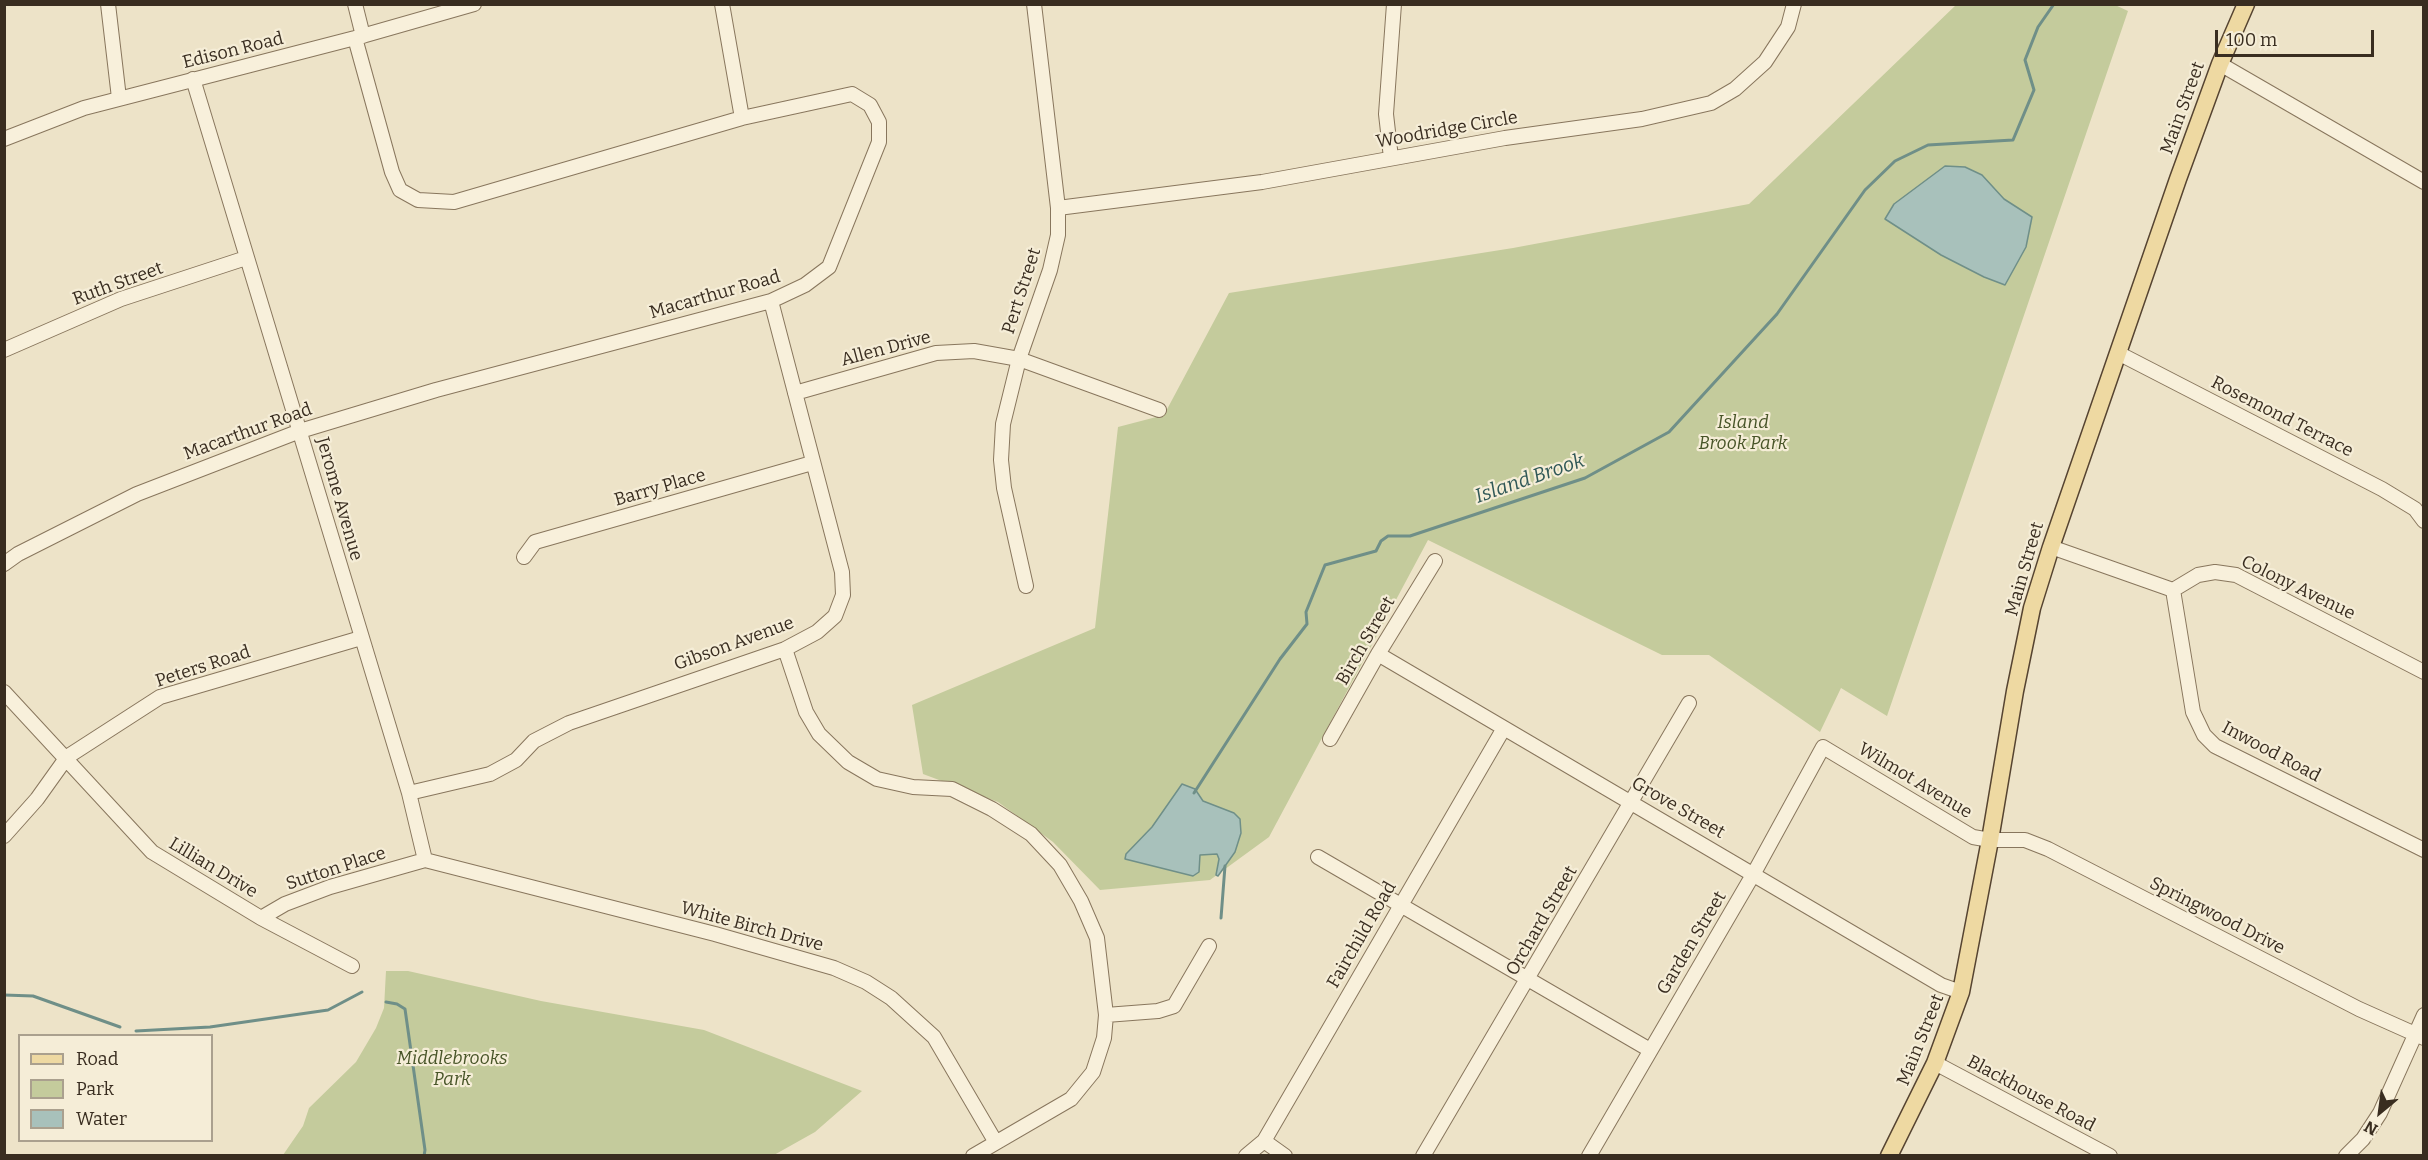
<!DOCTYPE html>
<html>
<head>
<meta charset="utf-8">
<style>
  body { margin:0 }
  #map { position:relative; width:2428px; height:1160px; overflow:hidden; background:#ede3c8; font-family:Bitter,serif }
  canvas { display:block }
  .frame { position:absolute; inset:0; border:6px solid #392d20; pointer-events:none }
  .legend { position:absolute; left:18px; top:1034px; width:195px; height:108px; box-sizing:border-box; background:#f5edd7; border:2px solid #aaa08e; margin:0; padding:8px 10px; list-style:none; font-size:18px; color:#392d20 }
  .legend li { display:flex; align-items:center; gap:12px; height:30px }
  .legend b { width:30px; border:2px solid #aaa08e }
  .north { position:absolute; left:2350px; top:1082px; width:60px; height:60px; -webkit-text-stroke:4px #f5edd7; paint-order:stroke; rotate:209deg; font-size:16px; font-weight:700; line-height:24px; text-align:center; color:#392d20 }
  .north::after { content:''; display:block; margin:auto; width:21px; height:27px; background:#392d20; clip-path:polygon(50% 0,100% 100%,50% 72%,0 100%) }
  .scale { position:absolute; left:2215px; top:30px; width:159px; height:27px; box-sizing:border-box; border:3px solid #392d20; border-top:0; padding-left:8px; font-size:18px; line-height:21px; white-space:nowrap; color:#392d20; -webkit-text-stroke:4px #f5edd7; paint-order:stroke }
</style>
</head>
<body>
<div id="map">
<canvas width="2428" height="1160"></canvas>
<div class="frame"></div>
<ul class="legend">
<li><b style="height:8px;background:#eed9a2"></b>Road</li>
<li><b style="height:16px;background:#c4cb9c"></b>Park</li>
<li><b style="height:16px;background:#a8c1bb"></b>Water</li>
</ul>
<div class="north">N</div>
<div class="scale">100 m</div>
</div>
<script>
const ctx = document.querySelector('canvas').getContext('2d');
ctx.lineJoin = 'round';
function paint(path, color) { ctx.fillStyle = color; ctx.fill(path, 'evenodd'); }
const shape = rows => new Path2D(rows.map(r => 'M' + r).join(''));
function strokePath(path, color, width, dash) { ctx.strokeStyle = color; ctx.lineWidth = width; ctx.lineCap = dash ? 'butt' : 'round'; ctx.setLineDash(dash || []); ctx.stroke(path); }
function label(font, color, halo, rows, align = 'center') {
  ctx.font = font + ' Bitter,serif'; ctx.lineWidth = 4.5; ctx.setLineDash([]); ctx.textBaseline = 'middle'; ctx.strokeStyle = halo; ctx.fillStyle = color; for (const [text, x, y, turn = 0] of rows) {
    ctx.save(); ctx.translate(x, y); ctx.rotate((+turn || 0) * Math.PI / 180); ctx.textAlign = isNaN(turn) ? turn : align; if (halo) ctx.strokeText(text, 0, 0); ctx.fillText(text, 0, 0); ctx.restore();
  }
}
paint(shape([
  [2113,4,2128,11,1887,716,1841,688,1820,732,1709,655,1662,655,1428,540,1269,837,1210,880,1100,890,1053,842,998,802,923,774,912,705,1095,628,1118,427,1164,415,1229,293,1513,248,1749,204,1956,5],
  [386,971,408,971,541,1001,704,1030,862,1091,815,1132,774,1155,283,1155,303,1126,309,1108,356,1062,376,1028,384,1008]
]), '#c4cb9c');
const water = shape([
  [1945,166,1965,167,1982,175,2004,199,2032,217,2026,247,2005,285,1984,277,1941,255,1885,219,1894,204,1945,166],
  [1182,784,1195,789,1203,801,1234,813,1240,819,1241,833,1235,852,1218,876,1216,875,1219,859,1217,854,1200,855,1199,872,1193,876,1125,859,1126,854,1152,827,1182,784]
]);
paint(water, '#a8c1bb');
strokePath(water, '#6f8f88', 1.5);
strokePath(shape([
  [1194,793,1280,659,1307,624,1306,612,1325,565,1376,551,1381,541,1388,536,1410,536,1585,478,1669,432,1777,314,1865,190,1895,161,1928,145,2013,140,2034,90,2025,60,2038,27,2054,4],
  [1221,918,1225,866],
  [4,995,33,996,120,1027],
  [386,1002,397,1004,405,1009,425,1150,424,1156],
  [136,1031,210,1027,328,1010,362,992]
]), '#6f8f88', 3);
const minor = shape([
  [108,4,119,98],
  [355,4,363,36],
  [722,4,742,118],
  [2220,64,2424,182],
  [193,79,409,793,425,860],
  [4,139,84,108,355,38,474,4],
  [1391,158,1386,114,1394,4],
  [1058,208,1262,182,1505,138,1642,119,1711,103,1735,89,1765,62,1788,27,1794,4],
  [4,350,121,299,246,258],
  [2118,353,2382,489,2415,509,2424,521],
  [795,393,936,353,974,351,1019,359,1159,410],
  [2051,547,2173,590,2198,575,2215,572,2236,575,2424,672],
  [524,557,535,542,812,463],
  [4,564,18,554,137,494,300,431,436,390,771,301,805,285,829,267,879,142,879,122,870,105,852,94,742,118,454,202,418,200,400,190,392,172,355,38],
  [1026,586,1004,488,1001,460,1003,424,1019,359,1050,270,1058,235,1058,208,1034,4],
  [2173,590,2193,712,2204,735,2215,746,2424,850],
  [785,649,806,712,819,734,848,762,877,779,913,787,952,789,992,809,1031,834,1060,865,1081,901,1097,938,1106,1015,1104,1038,1093,1072,1071,1099,973,1156],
  [1378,654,1941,985,1961,992],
  [4,692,152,852,261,918,352,966],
  [1330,739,1378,654,1435,561],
  [409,793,490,774,516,760,534,741,569,723,785,649,817,632,835,616,843,595,842,572,771,301],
  [4,836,37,799,67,757,160,697,361,638],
  [1318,857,1650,1050],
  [425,860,715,934,834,968,866,982,891,998,934,1037,995,1141],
  [261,918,285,904,330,887,425,860],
  [1106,1015,1158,1011,1174,1006,1209,946],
  [1935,1063,2110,1156],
  [1264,1141,1285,1156],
  [1246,1156,1264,1141,1504,728],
  [1423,1156,1689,703],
  [1589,1156,1754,873,1823,747,1973,837,1990,840,2025,840,2048,849,2359,1009,2424,1038],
  [2346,1156,2363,1139,2380,1113,2424,1015]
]);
const major = shape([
  [1889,1156,1935,1063,1961,992,1990,840,2015,691,2032,608,2051,547,2178,179,2220,64,2246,4]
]);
strokePath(minor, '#88765d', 16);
strokePath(major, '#564431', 19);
strokePath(minor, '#f8f0db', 14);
strokePath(major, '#eed9a2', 16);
label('18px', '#392d20', '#f5edd7', [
  ["Edison Road",233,51,-14],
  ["Main Street",2183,108,-70],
  ["Woodridge Circle",1447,130,-10],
  ["Ruth Street",118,284,-20],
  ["Pert Street",1022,291,-72],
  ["Macarthur Road",715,295,-16],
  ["Allen Drive",886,349,-15],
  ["Rosemond Terrace",2282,417,27],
  ["Macarthur Road",248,432,-20],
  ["Barry Place",660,488,-16],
  ["Jerome Avenue",339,499,74],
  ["Main Street",2025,569,-74],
  ["Colony Avenue",2298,588,26],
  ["Birch Street",1366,641,-60],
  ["Gibson Avenue",734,644,-20],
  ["Peters Road",203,667,-18],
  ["Inwood Road",2271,752,28],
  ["Wilmot Avenue",1915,781,31],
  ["Grove Street",1678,808,30],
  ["Lillian Drive",213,868,31],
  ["Sutton Place",336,869,-18],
  ["Springwood Drive",2217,916,27],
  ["Orchard Street",1542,921,-60],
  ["White Birch Drive",752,927,15],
  ["Fairchild Road",1362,935,-60],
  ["Garden Street",1692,943,-59],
  ["Main Street",1921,1040,-68],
  ["Blackhouse Road",2031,1094,28]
]);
label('italic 18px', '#485528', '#f5edd7', [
  ["Island",1743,423],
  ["Brook Park",1743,444],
  ["Middlebrooks",452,1059],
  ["Park",452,1080]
]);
label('italic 20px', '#305857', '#f5edd7', [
  ["Island Brook",1530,479,-19]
]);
</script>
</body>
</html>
